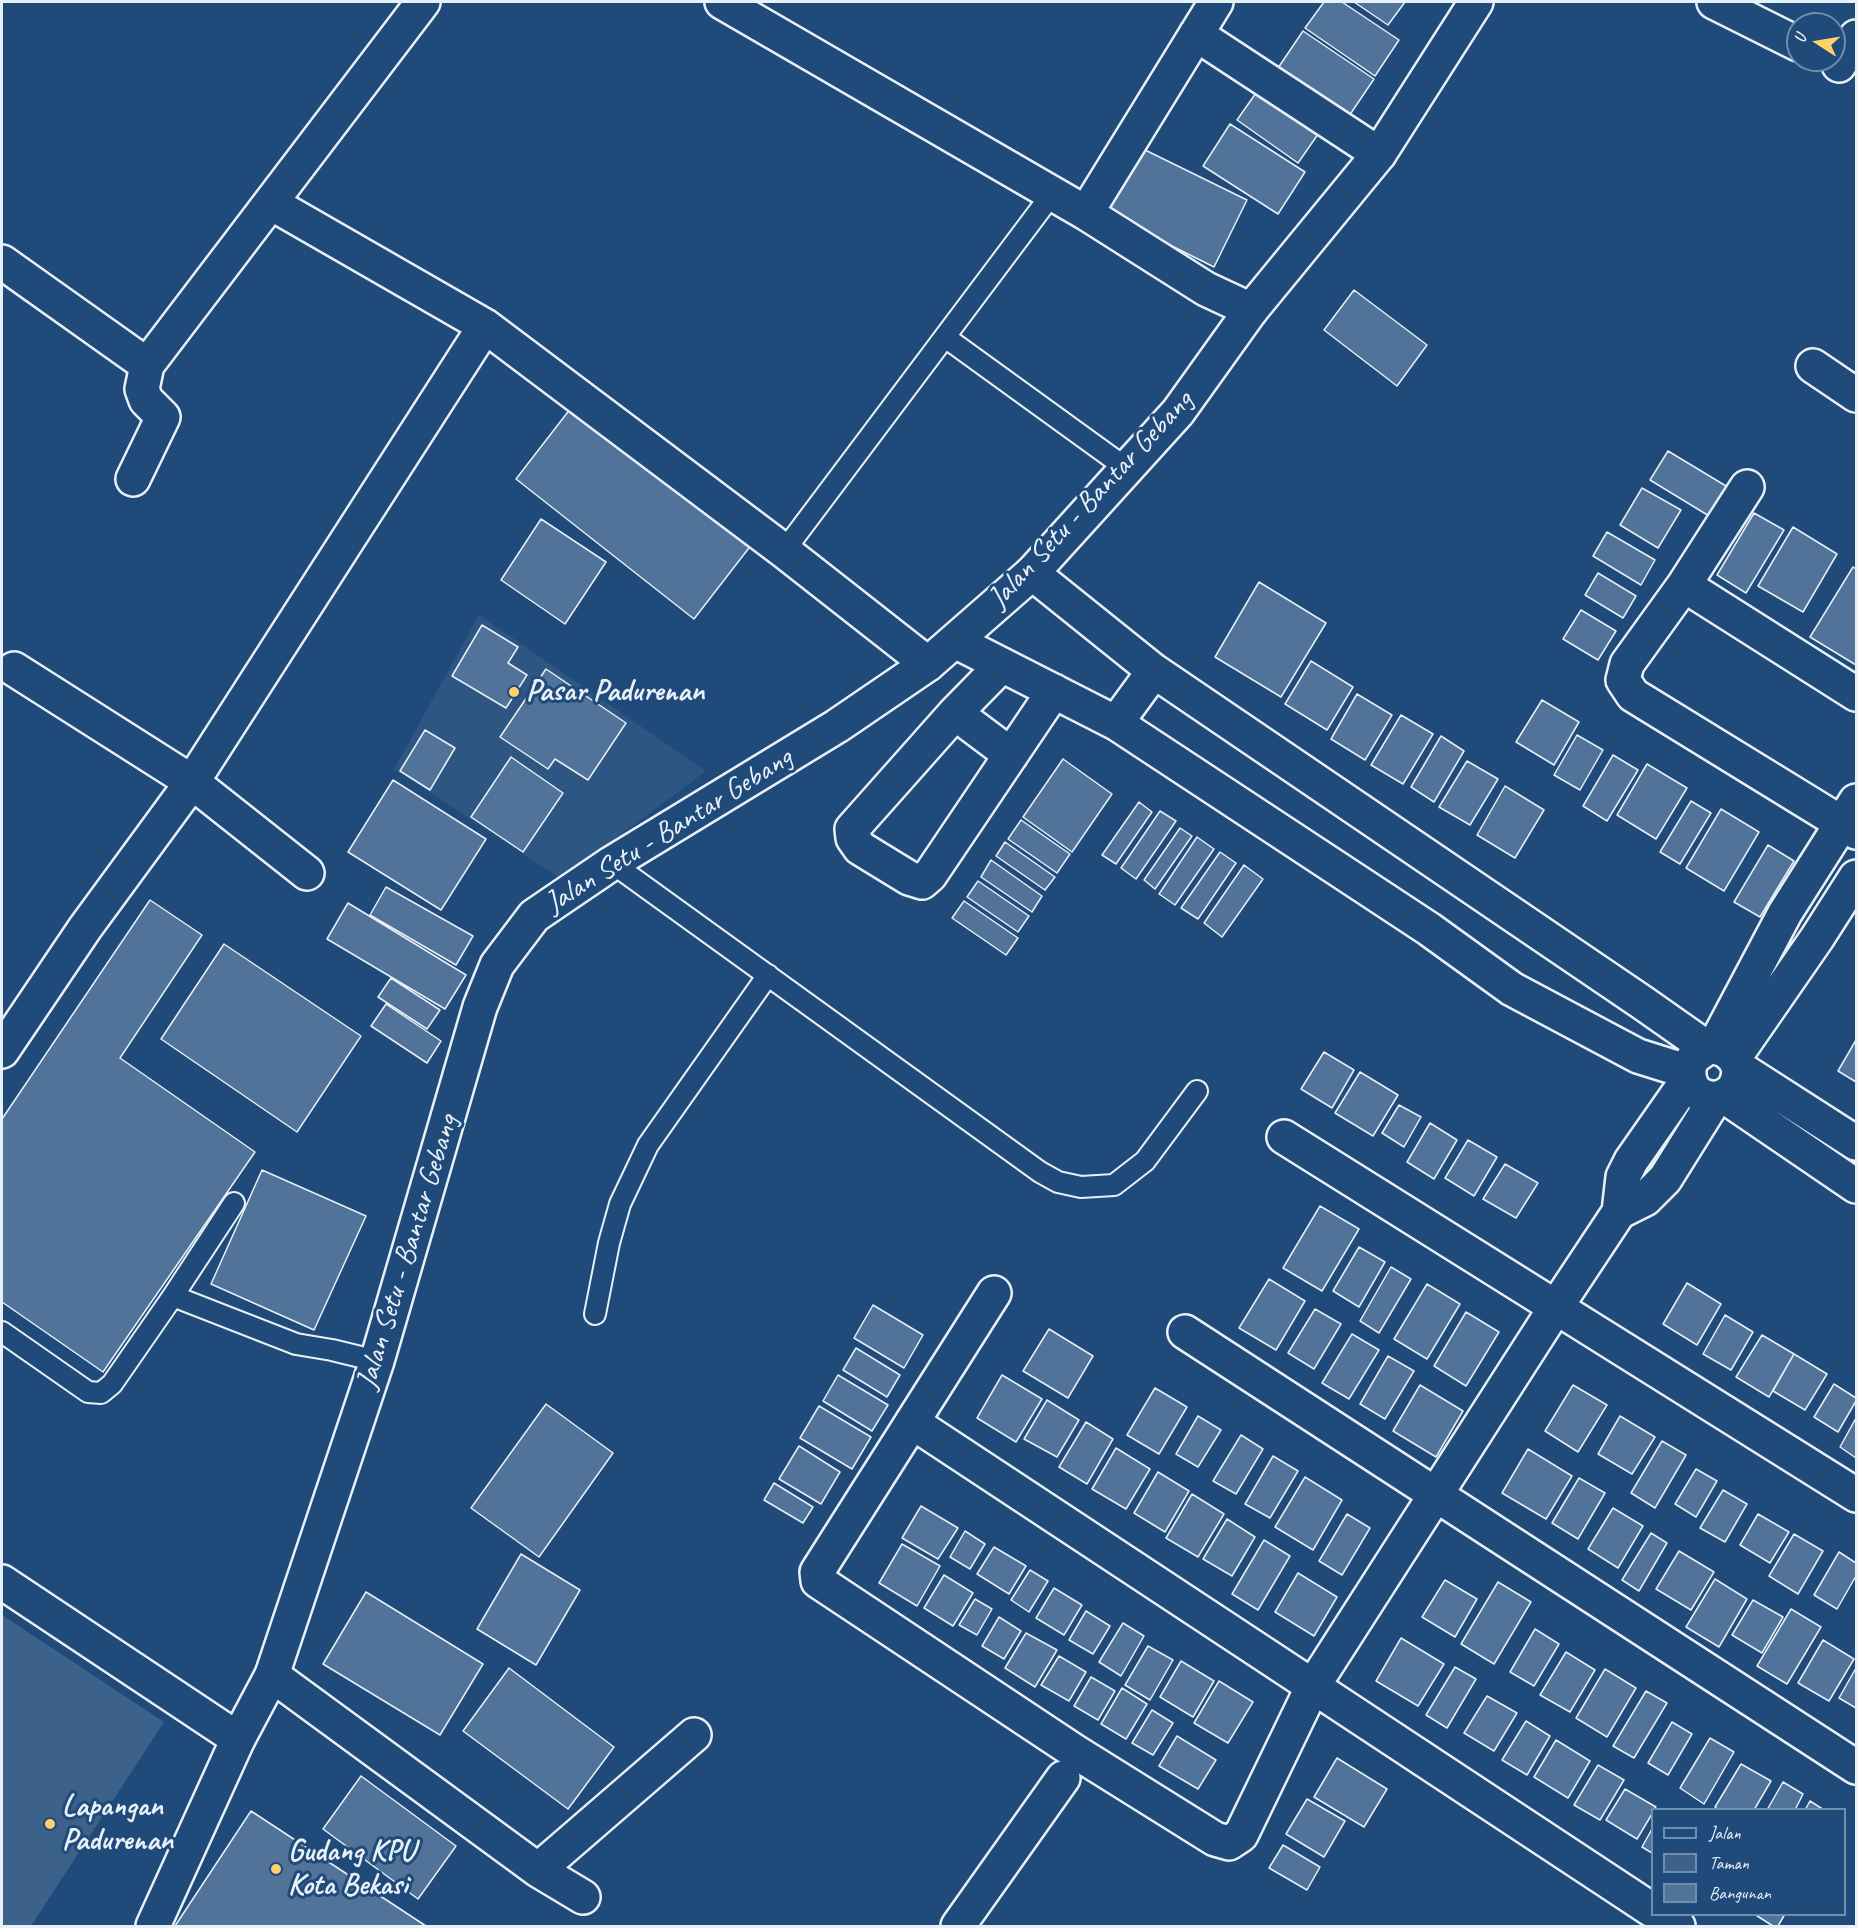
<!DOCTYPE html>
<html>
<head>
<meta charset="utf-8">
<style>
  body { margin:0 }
  #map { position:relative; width:1858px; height:1928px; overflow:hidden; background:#1f4a7a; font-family:Caveat,sans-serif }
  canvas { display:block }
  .frame { position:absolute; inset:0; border:3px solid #e8f1f8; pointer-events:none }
  .legend { position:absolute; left:1651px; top:1808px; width:195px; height:108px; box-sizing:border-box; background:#1f4a7a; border:2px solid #6f8dac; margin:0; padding:8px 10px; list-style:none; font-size:18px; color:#e8f1f8 }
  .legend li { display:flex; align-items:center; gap:12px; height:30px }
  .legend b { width:30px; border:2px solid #6f8dac }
  .north { position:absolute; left:1786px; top:12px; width:60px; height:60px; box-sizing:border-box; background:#1f4a7a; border:2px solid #6f8dac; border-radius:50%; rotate:282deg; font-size:16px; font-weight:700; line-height:24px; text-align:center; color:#e8f1f8 }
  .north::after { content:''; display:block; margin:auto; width:21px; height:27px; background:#ffd166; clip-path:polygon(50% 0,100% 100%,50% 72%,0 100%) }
</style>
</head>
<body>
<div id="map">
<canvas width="1858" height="1928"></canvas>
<div class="frame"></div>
<ul class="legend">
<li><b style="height:8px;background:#1f4a7a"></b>Jalan</li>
<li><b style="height:16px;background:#3c628c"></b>Taman</li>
<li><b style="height:16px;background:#517399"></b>Bangunan</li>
</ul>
<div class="north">U</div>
</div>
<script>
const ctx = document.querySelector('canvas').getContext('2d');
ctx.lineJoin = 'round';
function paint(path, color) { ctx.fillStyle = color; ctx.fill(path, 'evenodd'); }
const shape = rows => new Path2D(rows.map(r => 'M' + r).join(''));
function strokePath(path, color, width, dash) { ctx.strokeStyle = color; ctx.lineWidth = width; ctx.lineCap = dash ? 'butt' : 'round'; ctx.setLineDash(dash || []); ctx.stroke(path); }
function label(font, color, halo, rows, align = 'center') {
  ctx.font = font + ' Caveat,sans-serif'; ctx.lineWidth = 6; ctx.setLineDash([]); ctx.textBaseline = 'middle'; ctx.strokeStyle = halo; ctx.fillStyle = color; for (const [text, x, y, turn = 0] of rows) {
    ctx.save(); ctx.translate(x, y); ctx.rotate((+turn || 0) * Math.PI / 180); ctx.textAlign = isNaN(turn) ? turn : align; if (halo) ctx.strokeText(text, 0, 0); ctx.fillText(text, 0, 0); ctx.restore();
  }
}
paint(shape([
  [479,615,706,771,561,879,394,769]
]), '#2e5683');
paint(shape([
  [2,1615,164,1722,31,1926,2,1926]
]), '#3c628c');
const building = shape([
  [1324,2,1342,2,1399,40,1375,76,1305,28,1324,2],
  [1354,2,1405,2,1388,25,1354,2],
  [1303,31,1374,79,1349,116,1278,68,1303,31],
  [1263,83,1323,127,1298,163,1237,120,1263,83],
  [1230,124,1305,172,1278,214,1203,166,1230,124],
  [1137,146,1247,200,1214,267,1104,212,1137,146],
  [1354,290,1427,345,1397,386,1324,330,1354,290],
  [574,404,752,544,694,619,516,479,574,404],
  [1668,451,1731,489,1714,519,1650,480,1668,451],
  [1642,488,1681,510,1658,548,1620,525,1642,488],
  [1754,513,1784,530,1746,593,1717,575,1754,513],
  [541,519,606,562,565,624,501,580,541,519],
  [1793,527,1837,554,1803,612,1758,586,1793,527],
  [1607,532,1655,560,1641,585,1593,556,1607,532],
  [1853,567,1856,569,1856,665,1810,637,1853,567],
  [1598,573,1636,596,1623,618,1585,595,1598,573],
  [1259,582,1326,623,1281,697,1215,657,1259,582],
  [1581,610,1616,631,1598,660,1563,639,1581,610],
  [482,625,518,647,508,663,527,675,506,708,452,676,482,625],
  [1311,661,1353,687,1327,730,1285,704,1311,661],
  [546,669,626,723,588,780,555,759,548,769,500,737,546,669],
  [1357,694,1392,715,1365,760,1331,739,1357,694],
  [1542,700,1579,722,1554,765,1516,742,1542,700],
  [1401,715,1433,734,1403,784,1371,765,1401,715],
  [425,730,455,748,430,790,400,771,425,730],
  [1577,735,1603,750,1580,790,1554,775,1577,735],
  [1441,736,1464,751,1434,802,1411,787,1441,736],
  [1613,755,1638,770,1607,821,1583,806,1613,755],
  [511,757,563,793,523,852,471,817,511,757],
  [1063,759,1112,794,1072,852,1023,817,1063,759],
  [1467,761,1498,779,1470,825,1439,807,1467,761],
  [1647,764,1687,788,1656,839,1617,815,1647,764],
  [393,780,486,839,441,910,348,852,393,780],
  [1505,786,1544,810,1515,858,1477,835,1505,786],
  [1691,801,1711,813,1680,864,1660,852,1691,801],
  [1139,802,1152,812,1116,864,1102,855,1139,802],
  [1721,809,1759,832,1724,891,1686,868,1721,809],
  [1160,811,1176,821,1136,879,1121,868,1160,811],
  [1021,820,1070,854,1057,873,1008,839,1021,820],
  [1180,828,1192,836,1155,889,1144,880,1180,828],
  [1197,837,1214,849,1175,905,1159,894,1197,837],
  [1005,842,1055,877,1045,890,996,856,1005,842],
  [1768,845,1794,861,1760,917,1734,902,1768,845],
  [1220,852,1236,863,1198,919,1181,908,1220,852],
  [991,860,1042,896,1032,912,981,877,991,860],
  [1244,865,1263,879,1222,937,1204,923,1244,865],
  [978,881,1029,916,1018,932,967,897,978,881],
  [386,887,473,936,456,965,370,915,386,887],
  [150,900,202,935,120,1058,255,1152,103,1372,2,1302,2,1119,150,900],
  [964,901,1018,938,1006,955,952,918,964,901],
  [348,903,466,975,445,1009,327,939,348,903],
  [224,944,361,1036,297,1132,161,1039,224,944],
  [391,978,440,1010,427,1029,378,997,391,978],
  [386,1004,441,1041,427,1063,371,1026,386,1004],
  [1856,1040,1856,1082,1838,1071,1856,1040],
  [1324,1052,1354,1070,1332,1108,1301,1089,1324,1052],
  [1360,1072,1398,1095,1373,1136,1335,1113,1360,1072],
  [1399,1105,1421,1117,1404,1147,1382,1133,1399,1105],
  [1430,1123,1457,1140,1434,1179,1407,1162,1430,1123],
  [1468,1140,1497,1157,1474,1196,1445,1178,1468,1140],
  [1505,1164,1538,1183,1516,1218,1483,1199,1505,1164],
  [262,1170,366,1216,314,1330,211,1284,262,1170],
  [1320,1206,1359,1229,1322,1291,1283,1268,1320,1206],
  [1359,1247,1385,1262,1359,1307,1333,1291,1359,1247],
  [1391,1267,1411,1279,1379,1333,1360,1321,1391,1267],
  [1269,1279,1305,1301,1276,1350,1239,1328,1269,1279],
  [1687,1283,1721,1304,1697,1345,1663,1324,1687,1283],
  [1427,1284,1460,1304,1427,1359,1394,1339,1427,1284],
  [873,1305,923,1335,904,1368,854,1338,873,1305],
  [1315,1309,1341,1324,1314,1369,1288,1353,1315,1309],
  [1466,1312,1499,1332,1466,1386,1434,1366,1466,1312],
  [1725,1315,1753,1332,1731,1370,1703,1354,1725,1315],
  [1049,1329,1093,1356,1068,1398,1023,1371,1049,1329],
  [1352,1334,1379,1350,1349,1399,1322,1383,1352,1334],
  [1762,1335,1794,1354,1769,1397,1736,1377,1762,1335],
  [856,1348,900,1375,887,1397,843,1370,856,1348],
  [1794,1354,1827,1374,1805,1410,1773,1391,1794,1354],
  [1388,1356,1414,1371,1385,1419,1360,1404,1388,1356],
  [838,1375,888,1405,872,1431,823,1401,838,1375],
  [1002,1375,1042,1399,1016,1442,977,1418,1002,1375],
  [1834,1384,1856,1398,1856,1401,1838,1432,1814,1417,1834,1384],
  [1420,1385,1463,1411,1436,1457,1393,1431,1420,1385],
  [1573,1385,1607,1405,1578,1452,1545,1431,1573,1385],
  [1155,1388,1187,1407,1159,1454,1127,1435,1155,1388],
  [1047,1400,1079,1420,1057,1457,1024,1439,1047,1400],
  [546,1404,613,1453,539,1557,471,1508,546,1404],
  [819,1406,871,1437,852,1469,800,1438,819,1406],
  [1198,1416,1221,1430,1198,1467,1176,1454,1198,1416],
  [1620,1416,1655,1437,1632,1474,1598,1454,1620,1416],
  [1856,1418,1856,1458,1840,1447,1856,1418],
  [1086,1422,1113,1439,1087,1484,1059,1467,1086,1422],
  [1241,1435,1263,1449,1236,1494,1213,1481,1241,1435],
  [1662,1441,1686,1455,1655,1508,1631,1493,1662,1441],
  [799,1446,840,1472,821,1504,779,1479,799,1446],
  [1116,1448,1150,1469,1126,1509,1092,1489,1116,1448],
  [1528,1449,1572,1476,1546,1519,1502,1493,1528,1449],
  [1273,1456,1298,1471,1270,1518,1245,1504,1273,1456],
  [1696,1469,1717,1481,1696,1517,1675,1504,1696,1469],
  [1158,1472,1189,1491,1165,1532,1134,1513,1158,1472],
  [1305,1477,1342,1500,1313,1550,1275,1527,1305,1477],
  [1579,1478,1605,1493,1578,1539,1552,1523,1579,1478],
  [774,1483,813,1507,803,1523,764,1500,774,1483],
  [1723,1490,1747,1504,1725,1542,1700,1528,1723,1490],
  [1192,1494,1224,1514,1198,1557,1166,1538,1192,1494],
  [921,1506,958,1528,938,1559,902,1538,921,1506],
  [1613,1508,1643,1526,1618,1568,1588,1549,1613,1508],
  [1347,1514,1370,1528,1342,1575,1319,1561,1347,1514],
  [1758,1514,1789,1532,1770,1563,1740,1545,1758,1514],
  [1227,1519,1255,1537,1232,1576,1203,1559,1227,1519],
  [965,1531,985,1544,970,1569,950,1557,965,1531],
  [1651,1533,1667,1543,1639,1591,1622,1580,1651,1533],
  [1794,1534,1823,1551,1798,1594,1769,1576,1794,1534],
  [1264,1540,1290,1556,1258,1610,1232,1594,1264,1540],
  [902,1544,940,1566,917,1606,879,1583,902,1544],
  [994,1547,1026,1566,1009,1594,977,1574,994,1547],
  [1679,1551,1714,1572,1691,1610,1656,1589,1679,1551],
  [1839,1552,1856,1563,1856,1576,1837,1609,1814,1595,1839,1552],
  [521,1554,580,1590,536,1665,477,1629,521,1554],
  [1030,1570,1048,1581,1029,1612,1011,1600,1030,1570],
  [1298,1573,1337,1597,1314,1636,1275,1612,1298,1573],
  [944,1575,973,1593,953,1626,924,1608,944,1575],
  [1715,1579,1747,1599,1719,1647,1686,1627,1715,1579],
  [1445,1580,1477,1599,1455,1637,1422,1617,1445,1580],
  [1498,1582,1531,1602,1494,1664,1461,1644,1498,1582],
  [1054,1588,1082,1605,1064,1635,1036,1618,1054,1588],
  [366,1592,483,1664,440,1735,323,1664,366,1592],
  [975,1599,992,1609,977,1635,959,1625,975,1599],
  [1753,1600,1783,1617,1762,1653,1732,1635,1753,1600],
  [1791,1609,1821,1627,1787,1684,1757,1666,1791,1609],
  [1086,1611,1110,1626,1093,1654,1069,1640,1086,1611],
  [999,1617,1021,1631,1004,1659,982,1646,999,1617],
  [1123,1623,1144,1636,1121,1676,1099,1662,1123,1623],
  [1535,1629,1559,1644,1534,1686,1510,1672,1535,1629],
  [1026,1633,1057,1650,1035,1687,1005,1668,1026,1633],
  [1401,1638,1444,1664,1418,1706,1376,1681,1401,1638],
  [1823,1640,1854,1659,1829,1701,1798,1683,1823,1640],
  [1148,1646,1173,1660,1150,1700,1125,1685,1148,1646],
  [1566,1652,1595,1670,1570,1712,1540,1695,1566,1652],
  [1059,1656,1086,1672,1069,1701,1041,1685,1059,1656],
  [1181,1661,1214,1681,1193,1717,1160,1697,1181,1661],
  [1455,1667,1476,1679,1447,1728,1426,1715,1455,1667],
  [509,1668,614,1747,568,1809,463,1731,509,1668],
  [1856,1668,1856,1708,1839,1698,1856,1668],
  [1605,1669,1636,1688,1607,1737,1576,1718,1605,1669],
  [1091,1677,1115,1691,1098,1720,1074,1706,1091,1677],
  [1219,1681,1253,1702,1228,1743,1194,1723,1219,1681],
  [1122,1688,1147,1704,1126,1739,1101,1724,1122,1688],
  [1646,1691,1667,1703,1634,1758,1613,1746,1646,1691],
  [1487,1696,1517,1713,1494,1751,1464,1733,1487,1696],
  [1152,1710,1173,1723,1153,1755,1132,1743,1152,1710],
  [1526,1721,1550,1736,1527,1775,1502,1760,1526,1721],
  [1672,1722,1692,1734,1668,1775,1648,1763,1672,1722],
  [1177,1736,1216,1760,1198,1789,1159,1766,1177,1736],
  [1710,1738,1734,1752,1704,1804,1680,1788,1710,1738],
  [1556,1740,1590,1761,1568,1798,1534,1777,1556,1740],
  [1337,1758,1387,1789,1364,1827,1314,1797,1337,1758],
  [1741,1764,1771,1781,1754,1810,1719,1810,1715,1807,1741,1764],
  [1598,1765,1624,1780,1600,1820,1574,1805,1598,1765],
  [361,1776,456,1846,418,1899,323,1829,361,1776],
  [1783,1782,1803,1794,1795,1810,1767,1810,1783,1782],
  [1625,1789,1656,1807,1652,1810,1652,1814,1637,1839,1606,1820,1625,1789],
  [1307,1799,1345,1821,1324,1857,1286,1834,1307,1799],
  [1810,1801,1824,1810,1805,1810,1810,1801],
  [251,1811,426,1926,175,1926,251,1811],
  [1652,1829,1652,1853,1642,1847,1652,1829],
  [1283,1845,1320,1867,1307,1890,1269,1868,1283,1845],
  [1754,1914,1785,1914,1778,1926,1773,1926,1754,1914]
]);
paint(building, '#517399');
strokePath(building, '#e8f1f8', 1.5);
const service = shape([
  [945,337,1126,468],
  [784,551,1052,194],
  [612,863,1040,1172,1058,1182,1081,1187,1114,1185,1145,1161,1197,1091],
  [173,1296,296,1344,332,1350,377,1361],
  [595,1314,609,1243,620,1204,648,1145,768,975],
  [2,1332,88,1392,101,1393,112,1384,173,1296,234,1203]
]);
const minor = shape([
  [722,2,1086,213,1206,289,1251,310],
  [1714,2,1798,44],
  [1196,34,1379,154],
  [1839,65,1856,37],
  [271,203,485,326,784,551,928,664],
  [1086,213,1216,2],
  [2,262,147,365],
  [1813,366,1856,395],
  [133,479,163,417,146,400,142,389,147,365,423,2],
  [1747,487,1684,585,1627,664,1623,680,1633,695,1856,832],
  [1032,573,1154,671,1643,1003,1707,1048],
  [1684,585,1856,694],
  [955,641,1116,723,1429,929,1512,989,1638,1056,1689,1072],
  [1002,665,955,713,852,829,853,838,860,848,909,878,922,882,930,875,1054,691],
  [14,669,192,782,307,873],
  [955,713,1011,755],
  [1116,723,1154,671],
  [1714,1047,1785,913,1856,801],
  [2,1051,85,928,192,782,485,326],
  [1734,1058,1817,938,1856,877],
  [1739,1068,1738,1079,1733,1090,1724,1096,1715,1099,1702,1096,1693,1089,1689,1078,1689,1066,1694,1057,1707,1048,1714,1047,1725,1050,1734,1058,1739,1068,1856,1143],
  [1724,1096,1856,1186],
  [1284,1137,1856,1495],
  [1619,1212,1645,1199,1665,1179,1715,1099],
  [994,1293,817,1572,818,1581,1074,1751,1215,1839,1229,1843,1241,1835,1313,1686,1556,1307,1619,1212,1623,1177,1631,1161,1689,1078],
  [1185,1332,1856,1767],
  [912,1422,1652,1910],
  [2,1582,238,1739],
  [272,1675,538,1870,583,1897],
  [538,1870,694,1735],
  [1660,1914,1678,1926],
  [958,1926,1063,1778]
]);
const secondary = shape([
  [153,1926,238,1739,272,1675,377,1361,480,1007,497,965,534,916,612,863,837,726,928,664,1032,573,1178,412,1251,310,1379,154,1476,2]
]);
strokePath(service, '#e8f1f8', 24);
strokePath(minor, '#e8f1f8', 38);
strokePath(secondary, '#e8f1f8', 38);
strokePath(service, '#1f4a7a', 20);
strokePath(minor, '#1f4a7a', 33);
strokePath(secondary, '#1f4a7a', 33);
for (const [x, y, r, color] of [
  [514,692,6,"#ffd166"],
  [50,1824,6,"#ffd166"],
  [276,1869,6,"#ffd166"]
]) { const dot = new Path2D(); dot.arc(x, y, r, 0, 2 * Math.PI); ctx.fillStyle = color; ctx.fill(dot); strokePath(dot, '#1f4a7a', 2); }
label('30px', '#e8f1f8', '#1f4a7a', [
  ["Jalan Setu - Bantar Gebang",1091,500,-47],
  ["Jalan Setu - Bantar Gebang",669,831,-32],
  ["Jalan Setu - Bantar Gebang",408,1252,-73]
]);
label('bold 30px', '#e8f1f8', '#1f4a7a', [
  ["Pasar Padurenan",526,692],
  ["Lapangan",62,1807],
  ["Padurenan",62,1841],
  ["Gudang KPU",288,1852],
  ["Kota Bekasi",288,1886]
], 'left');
</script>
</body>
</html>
